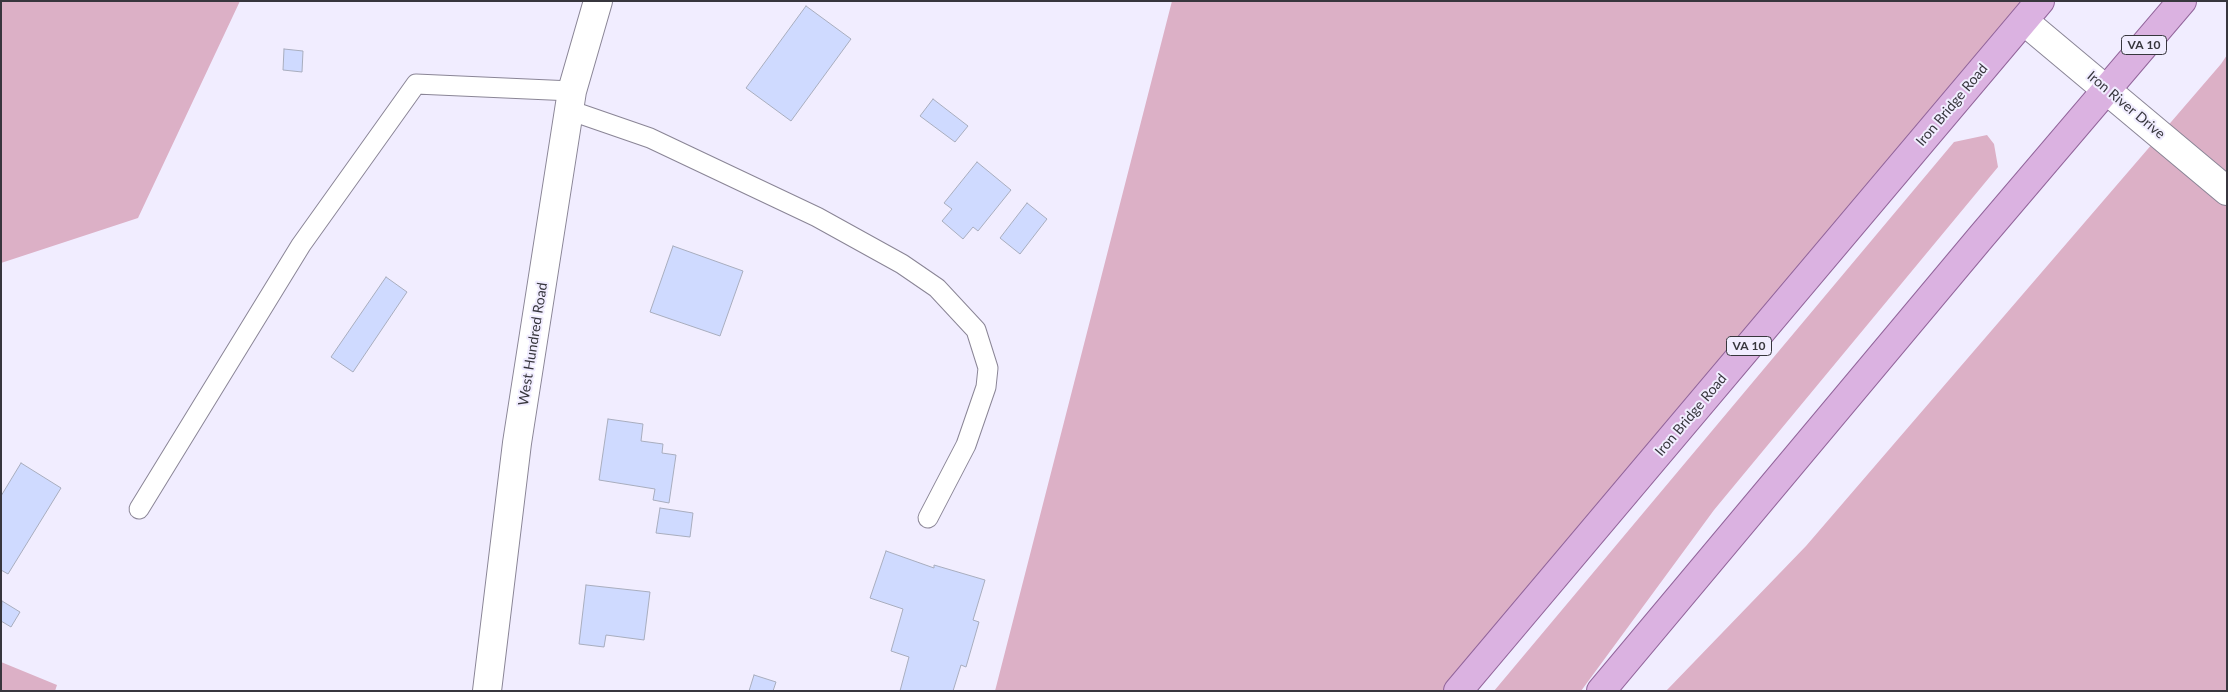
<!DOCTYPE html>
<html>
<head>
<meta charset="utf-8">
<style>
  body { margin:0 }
  #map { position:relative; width:2228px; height:692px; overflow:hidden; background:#f1edff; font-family:Lato,sans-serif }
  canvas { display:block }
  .frame { position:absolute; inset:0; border:2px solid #37363d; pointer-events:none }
</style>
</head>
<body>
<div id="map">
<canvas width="2228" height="692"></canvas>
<div class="frame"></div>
</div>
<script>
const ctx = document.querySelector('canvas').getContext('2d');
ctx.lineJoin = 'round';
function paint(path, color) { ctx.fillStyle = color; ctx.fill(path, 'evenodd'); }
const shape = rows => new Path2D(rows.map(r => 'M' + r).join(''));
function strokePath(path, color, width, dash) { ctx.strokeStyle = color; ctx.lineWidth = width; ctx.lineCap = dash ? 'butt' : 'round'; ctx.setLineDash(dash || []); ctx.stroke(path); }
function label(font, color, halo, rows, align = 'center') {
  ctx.font = font + ' Lato,sans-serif'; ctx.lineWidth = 4; ctx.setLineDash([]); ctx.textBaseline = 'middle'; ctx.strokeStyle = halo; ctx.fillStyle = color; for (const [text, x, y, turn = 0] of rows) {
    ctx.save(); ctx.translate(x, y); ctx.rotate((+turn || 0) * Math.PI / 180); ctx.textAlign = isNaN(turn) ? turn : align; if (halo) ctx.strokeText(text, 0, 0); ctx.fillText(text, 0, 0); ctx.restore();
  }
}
paint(shape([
  [1,1,240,1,138,218,1,263],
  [1172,1,2037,1,1451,691,995,691],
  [2227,55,2227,691,1666,691,1806,546,2221,64],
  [1987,135,1994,144,1998,167,1714,510,1581,691,1494,691,1954,142],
  [1,662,57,685,55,691,1,691]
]), '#dcb0c6');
const building = shape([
  [806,6,851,39,791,121,746,88,806,6],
  [284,49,303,51,302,72,283,70,284,49],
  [933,99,968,126,955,142,920,116,933,99],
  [977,162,1011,190,978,231,973,227,963,239,942,221,952,209,944,203,977,162],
  [1027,203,1047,219,1020,254,1000,238,1027,203],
  [673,246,743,271,720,336,650,312,673,246],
  [386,277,407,292,353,372,331,357,386,277],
  [608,419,643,424,641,441,663,444,662,453,676,455,669,503,653,500,655,489,599,480,608,419],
  [21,463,61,488,8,574,1,570,1,496,21,463],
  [660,508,693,513,690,537,656,533,660,508],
  [886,551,934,568,934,565,985,580,973,620,979,622,966,667,961,665,953,691,900,691,909,657,891,651,903,609,870,598,886,551],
  [586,585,650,592,644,640,606,635,604,647,579,644,586,585],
  [2,601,20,612,11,627,1,621,2,601],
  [754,675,776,682,773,691,749,691,754,675]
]);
paint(building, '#cfdaff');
strokePath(building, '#a8adbe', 1);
const service = shape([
  [569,110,650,138,817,217,902,264,937,288,976,330,988,368,986,387,966,445,928,518],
  [139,509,301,245,416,84,572,91]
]);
const minor = shape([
  [487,691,517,443,572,91,598,1]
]);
const tertiary = shape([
  [2024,21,2227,191]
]);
const primary = shape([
  [1458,691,2040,1],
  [1601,691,1981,237,2182,1]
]);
strokePath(service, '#8a8596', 21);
strokePath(minor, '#8a8596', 30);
strokePath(tertiary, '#8a8596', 30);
strokePath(primary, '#92659b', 30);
strokePath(service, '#fff', 19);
strokePath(minor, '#fff', 28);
strokePath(tertiary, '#fff', 28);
strokePath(primary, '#dbb2e1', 28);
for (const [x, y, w] of [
  [2144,45,45],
  [1749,346,45]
]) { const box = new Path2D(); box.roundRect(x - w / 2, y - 9.5, w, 19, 4); ctx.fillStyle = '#f1edff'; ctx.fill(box); strokePath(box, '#37363d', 1); }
label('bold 12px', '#37363d', null, [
  ["VA 10",2144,45],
  ["VA 10",1749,346]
]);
label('14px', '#37363d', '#f1edff', [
  ["Iron Bridge Road",1952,105,-50],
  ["Iron River Drive",2126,105,40],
  ["West Hundred Road",533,344,-81],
  ["Iron Bridge Road",1691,415,-50]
]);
</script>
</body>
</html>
